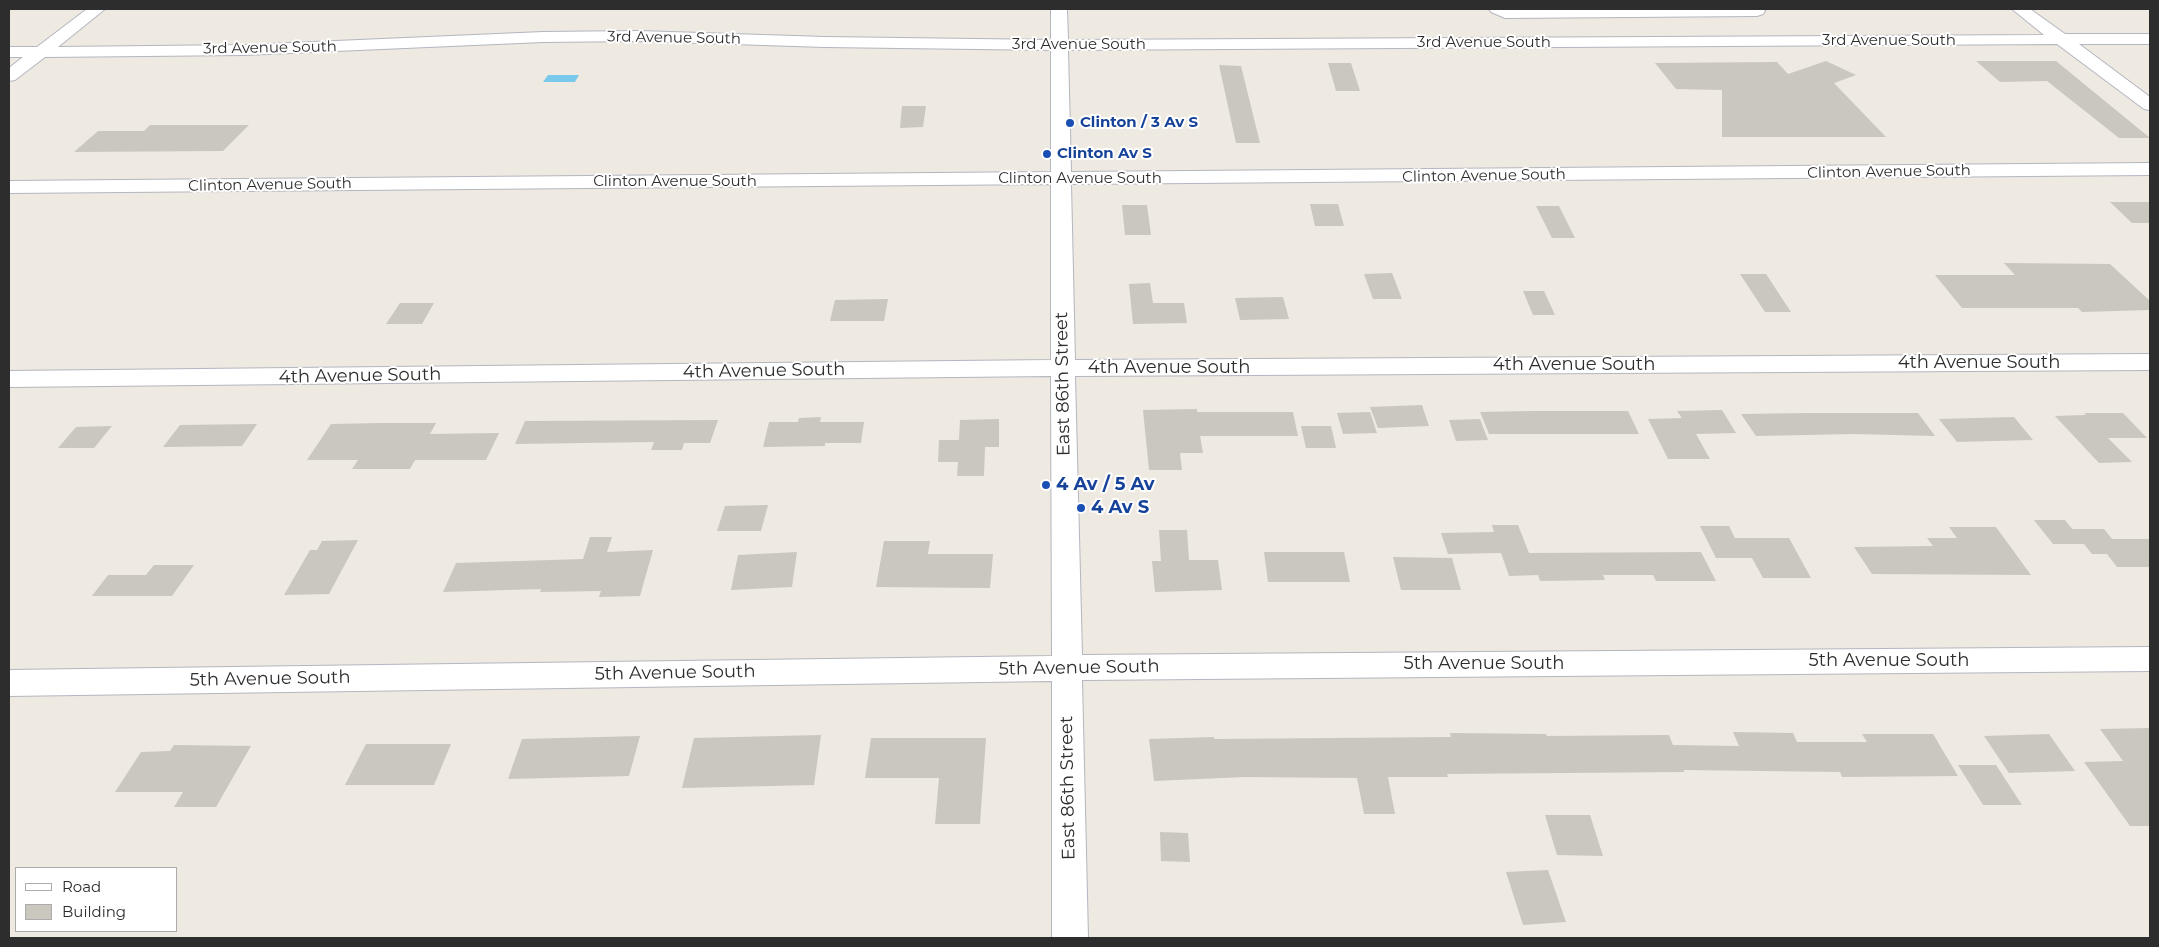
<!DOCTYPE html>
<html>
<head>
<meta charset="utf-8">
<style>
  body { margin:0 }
  #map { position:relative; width:2159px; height:947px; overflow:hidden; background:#eee9e1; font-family:Montserrat,sans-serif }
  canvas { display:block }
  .frame { position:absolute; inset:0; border:10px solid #2d2d2d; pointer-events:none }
  .legend { position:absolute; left:15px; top:867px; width:162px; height:65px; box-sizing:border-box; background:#fff; border:1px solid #ababab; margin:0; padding:6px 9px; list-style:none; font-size:15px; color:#2d2d2d }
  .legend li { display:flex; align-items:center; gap:10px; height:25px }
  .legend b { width:25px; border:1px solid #ababab }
</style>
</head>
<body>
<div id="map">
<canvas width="2159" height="947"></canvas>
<div class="frame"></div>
<ul class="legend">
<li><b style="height:6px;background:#fff"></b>Road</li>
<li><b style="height:14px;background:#cac7bf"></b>Building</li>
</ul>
</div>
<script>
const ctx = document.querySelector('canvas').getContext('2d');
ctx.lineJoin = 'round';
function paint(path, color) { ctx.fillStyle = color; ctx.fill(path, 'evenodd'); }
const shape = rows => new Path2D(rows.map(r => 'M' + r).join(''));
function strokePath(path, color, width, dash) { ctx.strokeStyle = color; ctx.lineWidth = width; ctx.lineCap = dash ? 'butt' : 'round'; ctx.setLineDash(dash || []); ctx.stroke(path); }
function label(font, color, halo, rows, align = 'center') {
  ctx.font = font + ' Montserrat,sans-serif'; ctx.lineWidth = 4; ctx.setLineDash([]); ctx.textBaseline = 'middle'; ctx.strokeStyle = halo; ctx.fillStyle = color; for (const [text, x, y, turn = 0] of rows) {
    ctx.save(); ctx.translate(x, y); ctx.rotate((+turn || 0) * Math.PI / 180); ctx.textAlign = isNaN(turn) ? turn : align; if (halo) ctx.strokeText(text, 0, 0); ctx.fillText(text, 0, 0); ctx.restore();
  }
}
paint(shape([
  [548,75,579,75,575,82,543,82]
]), '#78c9eb');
paint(shape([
  [1826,61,1856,75,1834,83,1886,137,1722,137,1722,90,1676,89,1655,63,1777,62,1788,74],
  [1976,61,2056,61,2150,138,2119,138,2047,81,2000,82],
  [1328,63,1351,63,1360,91,1336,91],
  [1219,65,1241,66,1260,143,1236,143],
  [902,106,926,106,923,127,900,128],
  [150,125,249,125,223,151,74,152,98,131,144,131],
  [2110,202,2150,202,2150,223,2132,223],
  [1310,204,1338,204,1344,226,1315,226],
  [1122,205,1147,205,1151,235,1125,235],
  [1536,206,1559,206,1575,238,1552,238],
  [2004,263,2110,264,2150,301,2150,310,2082,312,2078,308,1962,308,1935,275,2015,275],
  [1392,273,1402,299,1373,299,1364,274],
  [1740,274,1766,274,1791,312,1765,312],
  [1150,283,1153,303,1184,303,1187,323,1133,324,1129,284],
  [1523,291,1544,291,1555,315,1533,315],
  [1283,297,1289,319,1240,320,1235,298],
  [888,299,884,321,830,321,835,300],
  [400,303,434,303,422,324,386,324],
  [1422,405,1429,426,1378,428,1370,407],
  [1197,409,1197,412,1293,412,1298,436,1200,436,1203,453,1180,453,1182,470,1149,470,1143,410],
  [1722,410,1736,433,1696,434,1710,459,1668,459,1648,419,1682,418,1677,411],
  [1531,411,1628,411,1639,434,1489,434,1480,412],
  [1370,412,1377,433,1343,434,1337,413],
  [1808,413,1918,413,1935,436,1854,434,1756,436,1741,414],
  [2084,413,2123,413,2147,438,2108,438,2132,462,2099,463,2055,416,2086,415],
  [821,417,820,422,864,422,861,443,825,443,825,446,763,447,769,422,798,422,799,418],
  [2014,417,2033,440,1957,442,1939,419],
  [999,419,999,447,985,447,984,476,957,476,958,462,938,462,939,440,959,440,960,420],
  [1480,419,1488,440,1456,441,1449,420],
  [718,420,710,443,684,443,682,450,651,450,654,442,515,444,525,421],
  [381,423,436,423,430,434,499,433,486,460,415,460,410,469,352,469,358,460,307,460,331,424],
  [257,424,242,446,163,447,180,425],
  [112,426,94,448,58,448,76,427],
  [1301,426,1331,426,1336,448,1306,448],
  [768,505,761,531,717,531,725,506],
  [2034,520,2065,520,2084,544,2053,544],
  [1492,525,1518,525,1529,553,1701,552,1716,581,1656,581,1653,575,1603,575,1605,580,1540,581,1538,575,1509,576,1501,553,1448,554,1441,533,1494,532],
  [1700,526,1729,526,1735,538,1789,538,1811,578,1763,578,1752,558,1716,558],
  [1949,527,1996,527,2031,575,1872,574,1854,547,1933,546,1927,538,1957,538],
  [2072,529,2104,529,2112,539,2150,539,2150,567,2117,567,2107,554,2092,554],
  [1159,530,1187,530,1189,560,1218,560,1222,590,1155,592,1152,561,1161,561],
  [590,537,612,537,607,552,653,550,640,596,599,597,601,591,540,592,541,589,443,592,456,563,583,559],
  [358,540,329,594,284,595,310,550,317,550,322,541],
  [884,541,930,541,928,554,993,554,990,588,876,587],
  [797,552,792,587,731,590,738,555],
  [1264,552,1344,552,1350,582,1268,582],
  [1393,557,1452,558,1461,590,1401,590],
  [154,565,194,565,172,596,92,596,108,575,146,575],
  [2150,728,2150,826,2130,826,2084,762,2123,761,2100,729],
  [1733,732,1793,733,1797,742,1867,742,1862,734,1933,734,1958,776,1842,777,1840,772,1684,770,1684,772,1447,774,1448,777,1388,777,1395,814,1364,814,1357,778,1244,777,1154,781,1149,739,1214,737,1214,739,1451,737,1450,733,1546,734,1547,736,1669,735,1673,745,1739,746],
  [2049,734,2075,771,2009,773,1984,736],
  [821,735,814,785,682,788,694,738],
  [640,736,629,776,508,779,522,739],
  [871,738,986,738,980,824,935,824,939,778,865,778],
  [366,744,451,744,434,785,345,785],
  [174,745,251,746,216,807,174,807,183,792,115,792,141,752,170,751],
  [1958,765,1996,765,2022,805,1983,805],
  [1545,815,1590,815,1603,856,1557,855],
  [1160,832,1188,833,1190,862,1161,861],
  [1548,870,1566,922,1523,925,1506,872]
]), '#cac7bf');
const minor = shape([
  [87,9,105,9,58,47,244,45,543,32,639,31,825,37,1051,40,1051,9,1067,9,1068,40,2044,35,2012,9,2030,9,2065,34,2150,34,2150,44,2079,44,2150,97,2150,110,2144,109,2057,44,1068,50,1071,172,2150,163,2150,175,1071,184,1075,360,2150,354,2150,370,1075,376,1082,655,2150,647,2150,671,1082,680,1088,938,1052,938,1052,681,9,696,9,670,1052,656,1051,376,9,387,9,371,1051,360,1051,184,9,193,9,181,1051,172,1051,50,825,47,639,41,543,42,244,55,45,57,15,80,9,81,9,68,23,57,9,57,9,47,37,47,87,9],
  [1489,9,1763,9,1765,11,1763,14,1757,16,1505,18,1491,12,1489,9]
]);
strokePath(minor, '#b4b6c0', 2);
paint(minor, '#fff');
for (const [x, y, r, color] of [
  [1070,123,5,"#1a4fb4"],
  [1047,154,5,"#1a4fb4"],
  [1046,485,5,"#1a4fb4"],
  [1081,508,5,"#1a4fb4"]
]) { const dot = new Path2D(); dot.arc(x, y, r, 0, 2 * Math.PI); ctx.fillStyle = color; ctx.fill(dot); strokePath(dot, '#fff', 2); }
label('15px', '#2d2d2d', '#fff', [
  ["3rd Avenue South",674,38,1],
  ["3rd Avenue South",1889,41],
  ["3rd Avenue South",1484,43],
  ["3rd Avenue South",1079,45],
  ["3rd Avenue South",270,48,-1],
  ["Clinton Avenue South",1889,172,-1],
  ["Clinton Avenue South",1484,176,-1],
  ["Clinton Avenue South",1080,179],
  ["Clinton Avenue South",675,182],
  ["Clinton Avenue South",270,185,-1]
]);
label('bold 15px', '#164399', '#fff', [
  ["Clinton / 3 Av S",1080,123],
  ["Clinton Av S",1057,154]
], 'left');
label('18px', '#2d2d2d', '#fff', [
  ["4th Avenue South",1979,363],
  ["4th Avenue South",1574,365],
  ["4th Avenue South",1169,368],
  ["4th Avenue South",764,371,-1],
  ["4th Avenue South",360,376,-1],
  ["East 86th Street",1063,384,-91],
  ["5th Avenue South",1889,661],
  ["5th Avenue South",1484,664],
  ["5th Avenue South",1079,668,-1],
  ["5th Avenue South",675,673,-1],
  ["5th Avenue South",270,679,-1],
  ["East 86th Street",1068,788,-91]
]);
label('bold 18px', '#164399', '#fff', [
  ["4 Av / 5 Av",1056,485],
  ["4 Av S",1091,508]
], 'left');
</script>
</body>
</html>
